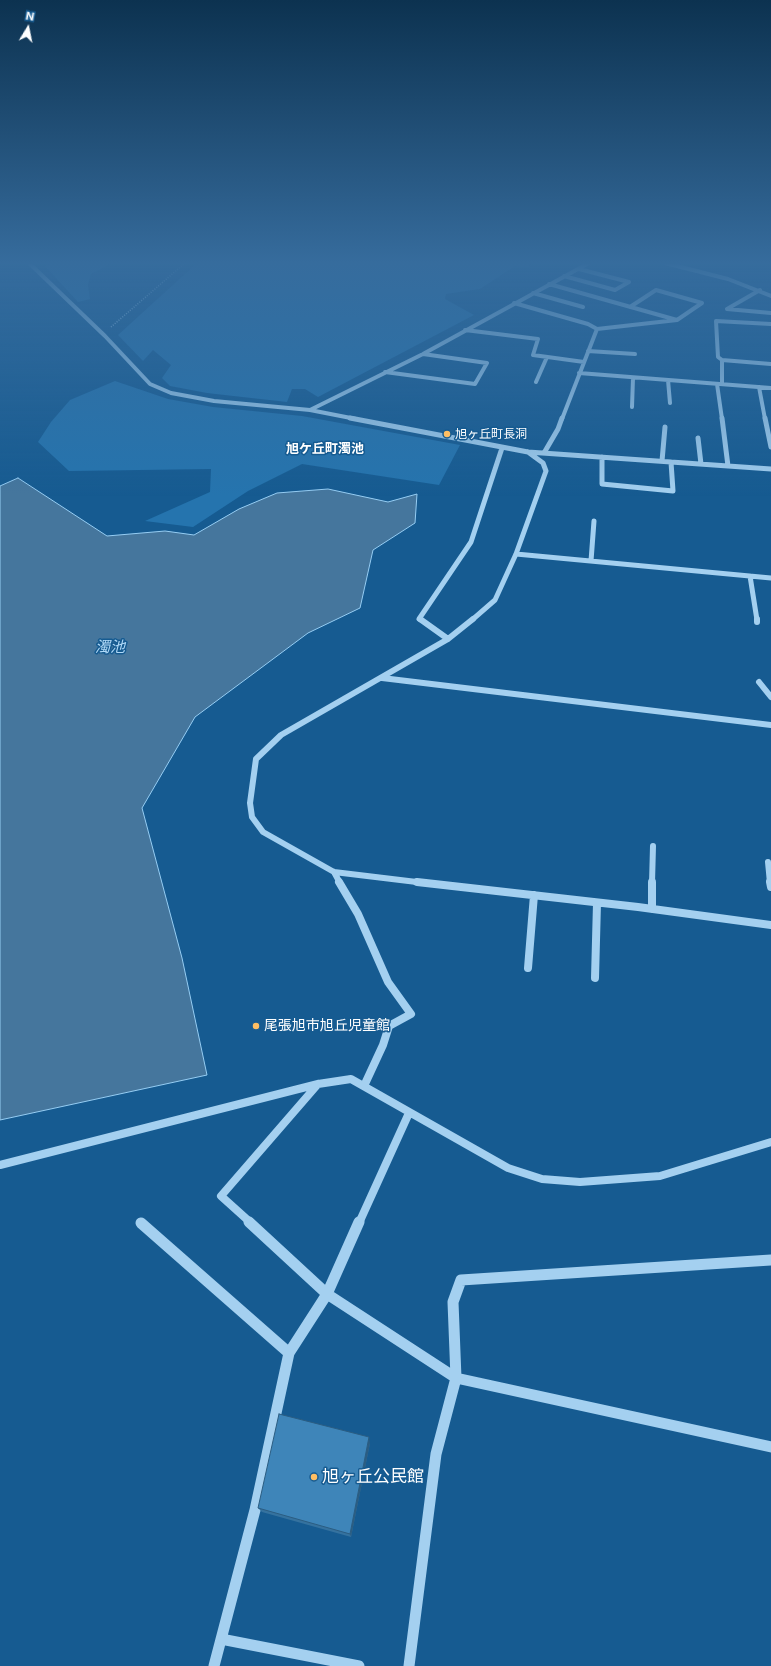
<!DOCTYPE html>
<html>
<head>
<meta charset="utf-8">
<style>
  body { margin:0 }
  #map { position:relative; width:771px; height:1666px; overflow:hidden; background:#165b91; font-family:Inter,sans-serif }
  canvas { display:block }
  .north { position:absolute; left:8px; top:8px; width:40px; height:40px; -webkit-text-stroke:3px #165b91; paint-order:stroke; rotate:10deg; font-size:11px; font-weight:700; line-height:16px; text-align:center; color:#fff }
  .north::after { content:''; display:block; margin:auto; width:14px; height:18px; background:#fff; clip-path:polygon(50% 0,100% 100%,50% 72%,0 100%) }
</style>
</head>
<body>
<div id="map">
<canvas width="771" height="1666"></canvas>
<div class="north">N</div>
</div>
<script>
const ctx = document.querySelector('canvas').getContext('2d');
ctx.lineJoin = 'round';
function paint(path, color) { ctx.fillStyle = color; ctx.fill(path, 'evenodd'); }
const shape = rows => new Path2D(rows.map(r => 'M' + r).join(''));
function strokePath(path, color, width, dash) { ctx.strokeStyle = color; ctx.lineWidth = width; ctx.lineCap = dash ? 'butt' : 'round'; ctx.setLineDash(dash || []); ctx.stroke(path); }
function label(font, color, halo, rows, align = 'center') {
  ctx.font = font + ' Inter,"Noto Sans JP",sans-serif'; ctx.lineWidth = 3; ctx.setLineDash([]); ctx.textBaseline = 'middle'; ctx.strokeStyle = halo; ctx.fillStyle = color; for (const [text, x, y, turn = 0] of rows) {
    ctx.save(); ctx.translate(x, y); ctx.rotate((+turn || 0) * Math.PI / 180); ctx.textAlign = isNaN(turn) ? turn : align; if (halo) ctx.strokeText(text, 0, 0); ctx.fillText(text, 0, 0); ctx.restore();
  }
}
paint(shape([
  [53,263,112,263,91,274,88,285,90,299,78,302,45,266],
  [197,263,532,263,528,267,515,266,480,289,446,294,445,299,474,315,318,397,305,389,292,389,287,402,207,393,170,386,162,378,171,365,153,350,143,361,118,335],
  [115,381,168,399,213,407,302,416,460,445,439,485,302,464,248,491,193,527,145,521,210,492,211,469,69,471,38,442,51,422,70,400]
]), '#2574ae');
const water = shape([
  [18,478,107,536,165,531,194,535,239,509,277,493,328,489,388,502,417,494,415,523,373,550,360,608,308,633,195,717,142,808,182,958,207,1075,0,1120,0,486,18,478]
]);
paint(water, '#45769d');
strokePath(water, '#96cdf3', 1);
strokePath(shape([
  [111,327,185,263]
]), '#a4d0f0', 1.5, [1, 1.5]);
strokePath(shape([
  [29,263,105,336,150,384,171,393,214,401,310,410,356,419],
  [665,263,728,279,771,296],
  [564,276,615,290,629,282,579,269],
  [549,284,677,320,597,329],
  [760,290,727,309,771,313],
  [533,293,583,307],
  [514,303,588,324,597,329,562,419],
  [630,307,656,290,702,303,677,320],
  [465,330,538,339,533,355,584,362],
  [588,351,635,354],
  [722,360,771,364],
  [385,372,475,384,487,363,423,354],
  [579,373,771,388],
  [668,380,670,403],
  [536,382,547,357],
  [717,384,722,419],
  [722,384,722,360,718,357,716,321,771,324],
  [759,387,765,419],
  [632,407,633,378],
  [310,410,423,354,589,263]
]), '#a4d0f0', 4);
strokePath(shape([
  [350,418,528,452,771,469],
  [722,418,728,466],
  [765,418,771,447],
  [698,438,701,464],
  [544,453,558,429,562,418],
  [602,457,602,484,673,491,671,462],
  [662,461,665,427],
  [516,554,771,578],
  [591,561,594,521],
  [750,576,757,620],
  [421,620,419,619,471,542,502,448],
  [472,620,495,600,516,554,546,471,543,463,528,452]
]), '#a4d0f0', 5);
strokePath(shape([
  [420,619,448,639],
  [757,619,757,622],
  [382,678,771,725],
  [759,682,771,697],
  [768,862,770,883],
  [334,872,340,883],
  [425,883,334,872,263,832,252,817,250,803,256,759,281,735,448,639,473,619],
  [652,883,653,846]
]), '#a4d0f0', 6);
strokePath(shape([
  [339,882,358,914,388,982,411,1014,389,1026,383,1045,364,1086],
  [417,882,638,907,771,925],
  [770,882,771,887],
  [652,909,652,882],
  [528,968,534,895],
  [595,978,597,903],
  [0,1165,318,1084,351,1079,508,1168,542,1179,580,1182,660,1176,771,1142],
  [251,1223,221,1196,318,1084],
  [359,1223,409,1113]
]), '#a4d0f0', 8);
strokePath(shape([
  [249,1222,327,1294,456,1378,771,1447],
  [141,1223,289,1353],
  [221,1639,359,1666],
  [214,1666,255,1510,289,1353,327,1294,359,1222],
  [409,1666,436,1454,456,1378,453,1302,461,1280,771,1260]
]), '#a4d0f0', 11);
paint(shape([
  [370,1443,351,1537,262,1512,258,1508]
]), '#35729f');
paint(shape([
  [369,1437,370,1443,351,1537,350,1534]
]), '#2b5d82');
const building = shape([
  [279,1414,369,1437,350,1534,258,1508,279,1414]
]);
paint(building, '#3e85b9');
strokePath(building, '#2b5d82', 1);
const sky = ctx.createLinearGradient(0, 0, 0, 496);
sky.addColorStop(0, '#0c3250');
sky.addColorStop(0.53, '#366c9d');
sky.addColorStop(1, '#366c9d00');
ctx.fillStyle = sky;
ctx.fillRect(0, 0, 771, 496);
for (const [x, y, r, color] of [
  [447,434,4,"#ffbf63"],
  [256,1026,4,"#ffbf63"],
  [314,1477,4,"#ffbf63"]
]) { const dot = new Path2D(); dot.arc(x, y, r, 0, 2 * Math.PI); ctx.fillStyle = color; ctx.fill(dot); strokePath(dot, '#165b91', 1.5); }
label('12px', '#fff', '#165b91', [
  ["旭ヶ丘町長洞",455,434]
], 'left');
label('bold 13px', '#fff', '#165b91', [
  ["旭ケ丘町濁池",325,449]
]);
label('14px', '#fff', '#165b91', [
  ["尾張旭市旭丘児童館",264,1026]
], 'left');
label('italic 15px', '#b0d9f7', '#165b91', [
  ["濁池",110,647]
]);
label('17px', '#fff', '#165b91', [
  ["旭ヶ丘公民館",322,1477]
], 'left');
</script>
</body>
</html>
